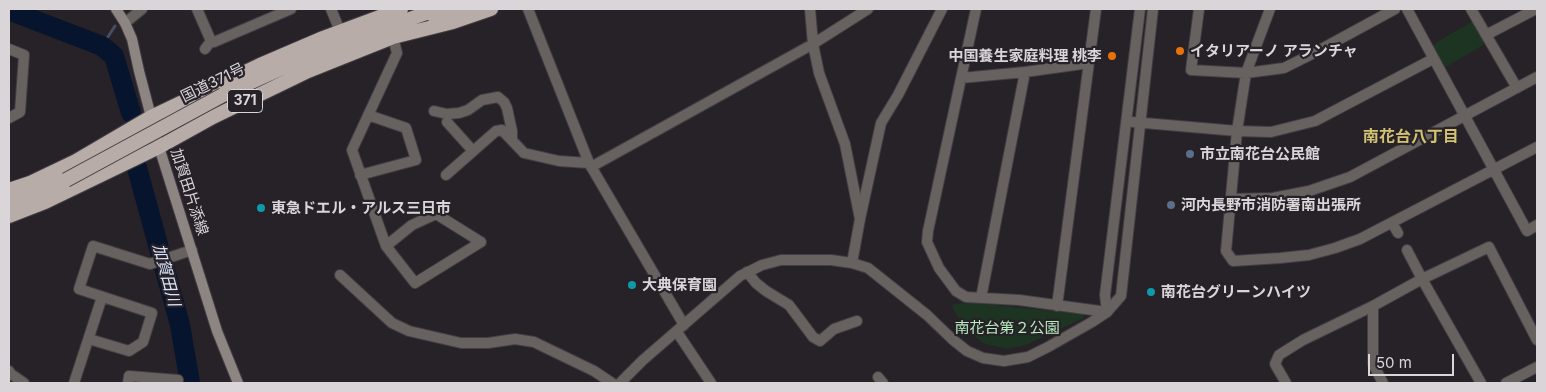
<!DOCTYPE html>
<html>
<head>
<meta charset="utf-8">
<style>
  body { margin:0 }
  #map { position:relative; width:1546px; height:392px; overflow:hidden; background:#272128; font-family:Inter,sans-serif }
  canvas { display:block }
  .frame { position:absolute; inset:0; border:10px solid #d9d5d9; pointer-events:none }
  .scale { position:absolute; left:1368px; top:354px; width:86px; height:22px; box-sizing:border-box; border:2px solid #d9d5d9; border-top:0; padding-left:6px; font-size:15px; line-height:18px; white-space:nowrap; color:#d9d5d9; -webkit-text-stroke:4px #272128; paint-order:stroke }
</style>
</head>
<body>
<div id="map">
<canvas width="1546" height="392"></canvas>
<div class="frame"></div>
<div class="scale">50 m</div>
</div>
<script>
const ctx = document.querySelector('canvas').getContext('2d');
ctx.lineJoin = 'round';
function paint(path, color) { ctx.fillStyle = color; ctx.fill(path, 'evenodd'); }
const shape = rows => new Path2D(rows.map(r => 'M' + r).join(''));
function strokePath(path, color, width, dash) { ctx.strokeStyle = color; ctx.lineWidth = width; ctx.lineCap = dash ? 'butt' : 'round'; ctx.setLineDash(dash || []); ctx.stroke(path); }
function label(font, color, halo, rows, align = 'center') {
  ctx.font = font + ' Inter,"Noto Sans JP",sans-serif'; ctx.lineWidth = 4.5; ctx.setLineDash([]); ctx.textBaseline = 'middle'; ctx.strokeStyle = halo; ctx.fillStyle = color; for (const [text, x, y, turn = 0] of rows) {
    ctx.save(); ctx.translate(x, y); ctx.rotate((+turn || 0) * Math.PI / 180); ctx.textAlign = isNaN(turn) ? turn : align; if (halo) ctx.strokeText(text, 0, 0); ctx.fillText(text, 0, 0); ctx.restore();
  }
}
paint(shape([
  [1473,21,1485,44,1444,68,1432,45],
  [965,302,1084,314,1084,318,1026,345,1007,349,982,343,962,324,951,305]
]), '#1c3421');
strokePath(shape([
  [132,10,133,9],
  [102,46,115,26]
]), '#464e61', 3);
strokePath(shape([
  [12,9,16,13,102,46,114,56,131,113],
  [137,168,180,325,190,383]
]), '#07142d', 20);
const minor = shape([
  [197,9,211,41],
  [331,9,340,31],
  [528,9,589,163,684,325],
  [810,9,813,44,819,73,845,144,860,219],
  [976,9,928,231,927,242,939,268,956,291,966,297,1019,300,1107,312],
  [1199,9,1191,70,1246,73,1284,68,1316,52,1395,9],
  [1270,9,1246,73,1237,131,1226,251,1233,261,1280,258,1309,255,1335,248,1360,239,1537,147],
  [1407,9,1527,231,1537,225],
  [1471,9,1517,88],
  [125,23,142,9],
  [1486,35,1536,9],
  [9,49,24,55,20,112,9,118],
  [205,49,211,41,214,42,291,9],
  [961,78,1025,72,1089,63],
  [434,111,447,114,459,113,468,110,482,100,498,97,504,102,507,108,512,131,512,139],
  [447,122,473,151],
  [1237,131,1271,132,1315,121,1433,59],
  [591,167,813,44,868,9],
  [360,175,416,160,406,128,368,115],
  [446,175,496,131,502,130,524,153,559,161,589,163],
  [1231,199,1273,198,1309,191,1350,177,1537,77],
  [1392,223,1398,233],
  [386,246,412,225,436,214,481,242,415,283,386,246,352,150,397,53,393,37],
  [1407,250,1422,279,1481,383],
  [747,272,756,283,766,291,789,305,813,337,820,341,834,329,857,321],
  [340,275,392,323,409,331,461,343,488,343,515,339,534,342,594,371,612,383],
  [981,298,1025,72],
  [1057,306,1096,9],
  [1373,306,1373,364,1383,383],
  [677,332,711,383],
  [89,339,129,351,143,342,152,313,79,289,93,246,150,264,192,250],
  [9,371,11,374,24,383],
  [878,377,883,383],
  [74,383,102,297],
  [128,383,129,376,178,380],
  [1286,383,1275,364,1279,355,1303,340,1373,306,1422,279,1489,247,1537,340],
  [1506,383,1537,367]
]);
const tertiary = shape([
  [1133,122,1237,131],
  [852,263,860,219,881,123,898,95,942,9],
  [1107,312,1105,295,1140,9],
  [620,383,643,360,740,276,762,265,781,260,831,260,852,263,868,268,927,315,952,339,967,351,983,358,1004,361,1028,357,1048,347,1092,322,1107,312,1121,296,1153,9]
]);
const secondary = shape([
  [116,9,125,23,132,39,139,71,159,147,217,331,238,383]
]);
const trunk = shape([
  [431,14,469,9],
  [223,95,311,55,364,35,438,9],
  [9,190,30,183,76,161,151,117,260,65,323,38,401,9],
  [9,204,66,180],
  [9,216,45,202,159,147,213,117,308,71,393,37,453,22,491,9]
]);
strokePath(minor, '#433e44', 12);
strokePath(tertiary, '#433e44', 12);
strokePath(secondary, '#433e44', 12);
strokePath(trunk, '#433e44', 16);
strokePath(minor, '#676260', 10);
strokePath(tertiary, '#676260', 10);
strokePath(secondary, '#8d8582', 10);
strokePath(trunk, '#b8aca8', 14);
const trunkBridge = shape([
  [66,180,223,95]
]);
strokePath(trunkBridge, '#433e44', 16, []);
strokePath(trunkBridge, '#b8aca8', 14);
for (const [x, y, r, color] of [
  [1180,51,5,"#e8710a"],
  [1112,56,5,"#e8710a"],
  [1190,154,5,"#5c6f8a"],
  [1171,205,5,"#5c6f8a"],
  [261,208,5,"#0f9aa8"],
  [632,285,5,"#0f9aa8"],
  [1151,292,5,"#0f9aa8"]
]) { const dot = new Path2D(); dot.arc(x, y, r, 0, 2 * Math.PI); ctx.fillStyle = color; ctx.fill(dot); strokePath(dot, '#272128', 2); }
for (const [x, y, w] of [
  [245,101,35]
]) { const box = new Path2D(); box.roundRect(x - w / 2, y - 11.5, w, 23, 4); ctx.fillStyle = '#272128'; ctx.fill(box); strokePath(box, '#d9d5d9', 1); }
label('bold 14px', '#d9d5d9', null, [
  ["371",245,101]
]);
label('bold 15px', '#d9d5d9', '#272128', [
  ["イタリアーノ アランチャ",1190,51],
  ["中国養生家庭料理 桃李",1102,56,"right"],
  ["市立南花台公民館",1200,154],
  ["河内長野市消防署南出張所",1181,205],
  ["東急ドエル・アルス三日市",271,208],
  ["大典保育園",642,285],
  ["南花台グリーンハイツ",1161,292]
], 'left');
label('15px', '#d9d5d9', '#272128', [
  ["国道371号",213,83,-26],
  ["加賀田片添線",189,192,72]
]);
label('15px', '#b6ecbe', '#272128', [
  ["南花台第２公園",1007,328]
]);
label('bold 16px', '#d3c174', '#272128', [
  ["南花台八丁目",1411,137]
]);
label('italic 16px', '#d8e5fb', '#272128', [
  ["加賀田川",166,275,75]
]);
</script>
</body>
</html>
